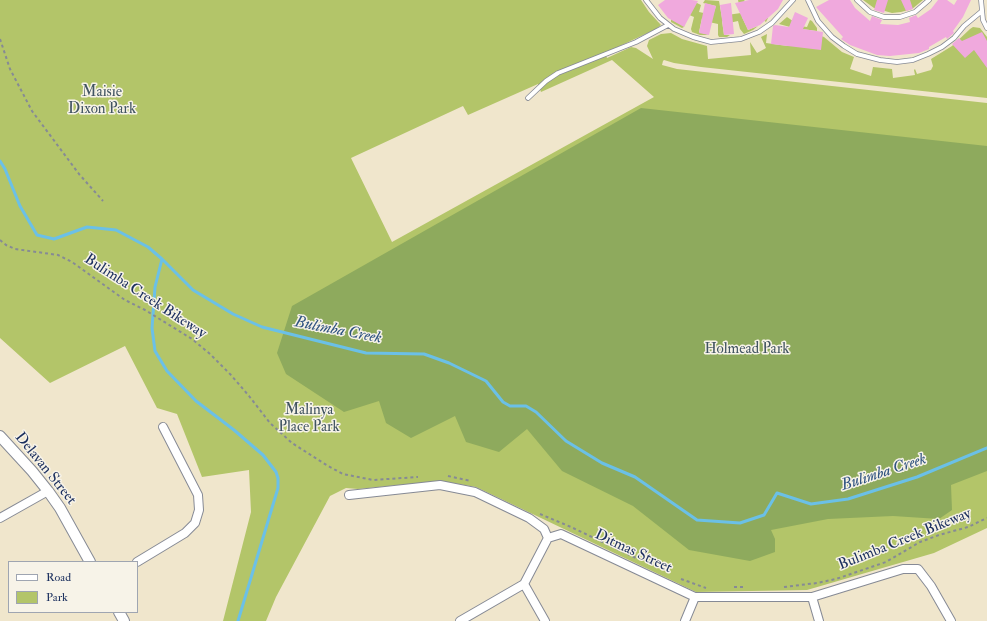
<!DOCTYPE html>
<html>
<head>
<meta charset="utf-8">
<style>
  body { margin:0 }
  #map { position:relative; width:987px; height:621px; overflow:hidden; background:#f0e6cc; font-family:"IM FELL Double Pica",serif }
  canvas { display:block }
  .legend { position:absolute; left:8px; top:561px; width:130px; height:52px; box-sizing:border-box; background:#f7f3e8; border:1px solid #9fa5b1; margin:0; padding:5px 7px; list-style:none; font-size:12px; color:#1b2f5e }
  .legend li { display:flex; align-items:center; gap:8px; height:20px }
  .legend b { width:20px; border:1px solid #9fa5b1 }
</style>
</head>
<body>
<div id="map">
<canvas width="987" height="621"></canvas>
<ul class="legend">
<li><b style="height:5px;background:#fff"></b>Road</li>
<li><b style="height:11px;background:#b3c569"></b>Park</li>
</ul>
</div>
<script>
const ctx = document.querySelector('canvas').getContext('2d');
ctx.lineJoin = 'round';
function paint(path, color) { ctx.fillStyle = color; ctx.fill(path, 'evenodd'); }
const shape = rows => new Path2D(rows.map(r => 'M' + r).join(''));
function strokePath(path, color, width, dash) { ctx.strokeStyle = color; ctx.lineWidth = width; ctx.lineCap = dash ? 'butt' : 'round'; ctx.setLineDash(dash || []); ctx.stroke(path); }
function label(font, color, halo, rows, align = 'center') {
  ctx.font = font + ' "IM FELL Double Pica",serif'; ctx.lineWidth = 3; ctx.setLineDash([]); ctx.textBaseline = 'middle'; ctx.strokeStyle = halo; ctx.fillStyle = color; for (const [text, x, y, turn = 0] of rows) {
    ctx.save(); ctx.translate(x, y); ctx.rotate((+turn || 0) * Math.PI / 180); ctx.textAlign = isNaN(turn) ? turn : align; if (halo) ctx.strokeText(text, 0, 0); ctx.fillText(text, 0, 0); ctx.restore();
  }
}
paint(shape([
  [0,0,641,0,649,12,661,25,656,29,605,53,607,58,631,47,636,48,653,59,647,46,649,40,661,34,671,33,682,39,707,46,708,59,751,55,750,42,757,53,766,48,761,37,767,34,766,43,788,46,790,27,779,24,787,17,800,26,807,27,810,20,812,21,817,28,817,31,802,29,824,37,842,52,854,57,850,69,871,76,873,67,892,69,893,78,915,75,914,70,915,69,917,74,931,70,933,66,931,59,952,46,970,29,973,27,980,28,987,37,987,98,701,67,674,63,664,60,663,61,662,65,677,69,987,103,987,528,934,553,807,590,696,592,476,487,441,481,358,489,346,488,330,496,276,597,266,621,223,621,251,512,249,470,202,477,177,414,157,408,125,346,50,383,0,338],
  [612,60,654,97,392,242,351,158,463,106,468,115,538,84,541,92],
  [705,0,719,1,722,18,727,15,741,13,738,0,744,0,750,7,759,7,768,18,766,22,762,19,742,17,748,30,758,26,753,30,744,34,740,29,738,21,729,23,722,21,724,35,730,35,727,37,719,37,718,35,718,24,709,22,702,18,699,32,709,35,700,35,692,32,691,29,694,17,687,14,684,27,682,28,671,22,671,17,695,2,701,5,699,12,713,15,716,6,703,3],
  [863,0,923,0,912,9,901,12,892,13,874,8]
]), '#b3c569');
paint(shape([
  [641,108,987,146,987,471,951,485,952,510,939,519,893,516,828,519,771,530,775,539,775,552,750,561,689,550,633,506,562,471,527,429,499,452,466,442,455,416,411,438,386,423,379,401,344,412,286,374,277,353,292,306]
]), '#8eaa5d');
strokePath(shape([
  [0,161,5,169,20,206,37,235,54,239,87,227,116,230,148,247,162,259,193,290,233,314,262,327,366,353,424,354,449,363,486,381,503,402,510,406,526,406,536,412,566,441,602,463,635,477,697,520,740,523,764,515,777,493,811,504,848,499,917,477,987,448],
  [162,259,155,287,152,328,155,351,167,371,196,401,234,430,263,455,276,472,278,478,278,488,238,621]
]), '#6bc0e7', 3);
paint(shape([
  [665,0,692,0,698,1,684,27,668,18,658,5],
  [749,0,783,0,778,9,760,25,748,30,735,3],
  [829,0,850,0,855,8,870,21,872,16,882,20,880,24,898,25,910,22,909,18,916,15,918,18,931,9,938,0,947,0,954,5,957,0,971,0,963,17,953,31,954,33,947,39,946,37,929,47,929,49,919,53,890,56,877,55,850,45,841,39,843,37,816,7],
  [877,0,888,0,884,13,874,10],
  [901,0,910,0,913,9,906,11],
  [705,3,716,6,709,35,699,33],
  [731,3,734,34,724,35,720,5],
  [795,12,808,18,803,29,823,32,821,50,771,44,773,26,775,25,789,27],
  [982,32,987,41,987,68,974,50,965,58,952,44,959,38,962,41]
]), '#f0a9dd');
const service = shape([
  [646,0,660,18,674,29,693,37,711,42,741,39,759,32,772,23,793,0],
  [808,0,818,21,832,37,844,46,857,54,880,60,897,62,913,60,928,54,942,47,954,38,964,26,982,11],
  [857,0,870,12,884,17,900,17,915,12,929,0],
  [981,0,983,20,987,28],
  [528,98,546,81,558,73,636,42,668,25]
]);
const minor = shape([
  [349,495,440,485,475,492,529,518,544,529,548,538,561,534,695,597,812,597,903,569,918,569,931,586,951,621],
  [0,518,48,491],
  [137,562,185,533,195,523,199,510,198,495,163,427],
  [524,584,545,621],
  [812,597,819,621],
  [460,621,524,584,548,538],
  [685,621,695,597]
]);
const tertiary = shape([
  [0,436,32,471,48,491,60,508,90,562],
  [119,612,124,621]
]);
strokePath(service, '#868a95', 5.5);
strokePath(minor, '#868a95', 10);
strokePath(tertiary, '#868a95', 12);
strokePath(shape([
  [0,39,10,69,32,111,79,174,103,201],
  [0,240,6,245,15,249,58,255,72,262,125,300,145,310,192,339,210,354,231,375,249,396,270,423,292,443,328,466,343,474,373,480,418,477],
  [448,476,471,481],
  [540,514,571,527,636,558],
  [681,579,706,588],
  [734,587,743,587],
  [784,587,817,583,836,579,886,562,920,542,939,535,968,527,987,518]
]), '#868a95', 2, [3, 3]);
strokePath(service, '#fff', 4);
strokePath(minor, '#fff', 8);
strokePath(tertiary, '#fff', 10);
label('15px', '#415461', '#f7f3e8', [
  ["Maisie",102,93],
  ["Dixon Park",102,110],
  ["Holmead Park",747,350],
  ["Malinya",309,411],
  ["Place Park",309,428]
]);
label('15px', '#1b2f5e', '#f7f3e8', [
  ["Bulimba Creek Bikeway",145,297,33],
  ["Delavan Street",45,469,51],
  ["Bulimba Creek Bikeway",905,540,-22],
  ["Ditmas Street",633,552,25]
]);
label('italic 16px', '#2f5380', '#f7f3e8', [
  ["Bulimba Creek",338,331,11],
  ["Bulimba Creek",884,473,-18]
]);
</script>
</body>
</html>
